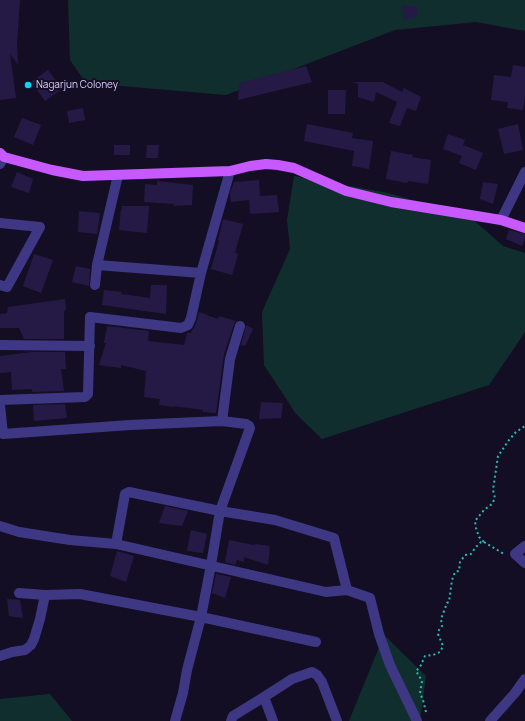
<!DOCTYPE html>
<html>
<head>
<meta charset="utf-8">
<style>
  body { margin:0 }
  canvas { display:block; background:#130e24 }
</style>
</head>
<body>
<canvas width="525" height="721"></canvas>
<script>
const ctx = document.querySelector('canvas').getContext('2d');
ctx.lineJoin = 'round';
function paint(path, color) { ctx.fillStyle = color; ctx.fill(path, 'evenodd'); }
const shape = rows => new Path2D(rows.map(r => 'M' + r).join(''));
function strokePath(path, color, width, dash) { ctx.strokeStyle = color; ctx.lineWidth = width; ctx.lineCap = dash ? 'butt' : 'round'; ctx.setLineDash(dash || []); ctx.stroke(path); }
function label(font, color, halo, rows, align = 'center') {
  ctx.font = font + ' Manrope,sans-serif'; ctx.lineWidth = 4; ctx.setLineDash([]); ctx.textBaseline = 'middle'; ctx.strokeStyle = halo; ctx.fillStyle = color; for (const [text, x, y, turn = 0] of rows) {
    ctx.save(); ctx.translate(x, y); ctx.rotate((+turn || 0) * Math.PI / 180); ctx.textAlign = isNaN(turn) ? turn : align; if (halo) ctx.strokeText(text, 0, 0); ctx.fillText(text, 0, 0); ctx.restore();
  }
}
paint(shape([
  [68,0,525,0,525,31,476,22,395,30,226,95,86,83,70,60],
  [294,176,388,193,469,216,503,246,525,253,525,332,489,385,322,439,296,414,264,365,262,312,290,249,287,220],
  [384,635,426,676,420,721,349,721],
  [50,694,72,721,0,721,0,699]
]), '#112e2e');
paint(shape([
  [0,0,20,0,17,45,18,65,10,54,16,98,0,100],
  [402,6,417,6,418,16,404,20],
  [513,65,525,67,525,96,523,110,507,108,508,102,491,100,494,75,511,77],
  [306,66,312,82,238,100,239,83],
  [48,70,62,89,45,101,31,82],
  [354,82,383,82,402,92,404,88,421,97,416,111,407,108,400,126,389,123,397,102,376,92,374,102,358,97,358,84],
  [328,90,346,90,345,114,328,114],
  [83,108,85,120,69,123,67,111],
  [22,118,41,125,33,145,14,137],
  [307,124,353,133,352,138,373,141,369,169,352,166,354,151,304,141],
  [518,124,523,150,504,154,498,129],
  [448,134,465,140,463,145,483,153,476,170,459,163,462,156,443,149],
  [114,145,130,145,130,155,114,155],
  [147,145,159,145,158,158,146,158],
  [391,151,413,155,412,157,431,160,428,184,408,181,407,183,386,179],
  [17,172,33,179,29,193,11,187],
  [259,180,260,196,277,195,279,212,250,214,249,200,231,202,230,193,234,182],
  [157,181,193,185,192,205,173,206,174,204,144,202,145,184,157,185],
  [483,182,498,184,493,204,480,199],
  [122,206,149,206,147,233,119,230,121,209,122,209],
  [79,211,100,213,97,234,78,232],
  [223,219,243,224,235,253,238,254,232,275,211,269,219,241,218,240],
  [509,230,525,234,525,239,522,246,506,239],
  [34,254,53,260,41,293,23,286],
  [76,266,90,269,89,286,72,282],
  [151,285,167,285,166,314,102,305,104,290,122,292,121,294,150,298],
  [65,299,66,309,64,312,64,339,24,339,19,328,0,328,0,314,7,313,8,307],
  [199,312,218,319,219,316,236,321,234,324,224,354,216,413,203,412,203,410,174,406,173,407,159,405,160,399,144,397,146,371,121,365,121,368,99,365,106,343,104,343,107,326,149,331,148,341,184,345,187,333,191,333,192,330,194,328,197,320],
  [246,325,253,329,245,346,241,345],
  [32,352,65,352,66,369,61,369,64,391,32,392,32,389,12,390,11,372,0,373,0,356],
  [261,402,283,403,281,418,259,419],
  [65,404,67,418,34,421,33,405],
  [165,506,188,511,182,526,159,523],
  [191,530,207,534,203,553,187,551],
  [229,540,254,545,255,544,270,546,268,565,244,557,244,562,237,560,235,565,225,562],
  [117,551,134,556,126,582,110,576],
  [216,574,231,577,225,598,212,593],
  [7,599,20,600,23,618,9,616]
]), '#241a45');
strokePath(shape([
  [484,542,504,554],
  [426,712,423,700,420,693,422,681,416,671,420,667,425,656,433,655,440,652,443,646,438,634,439,630,442,626,441,619,447,603,449,602,452,580,455,572,459,571,460,562,465,555,471,554,475,548,481,542,484,542,479,537,476,528,475,521,484,510,492,504,495,498,493,490,498,456,509,440,516,432,525,426]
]), '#2cb7b5', 2, [2, 3]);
strokePath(shape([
  [0,164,4,157],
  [501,220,525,172],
  [0,223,40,227,7,287,0,285],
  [97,265,201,273],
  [95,285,97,265,118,175],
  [0,345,90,346],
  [0,400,85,397,88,394,90,317,181,328,188,325,191,318,201,273,230,171],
  [0,405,3,434,130,425,222,421,230,359,240,326],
  [0,526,19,532,70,540,116,544],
  [525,546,515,554,525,563],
  [347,590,326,592,116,544,125,494,129,492,220,511,275,520,334,538,347,590,370,598,379,634,390,665,417,721],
  [19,593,45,595,80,594,201,617,211,565,220,511,250,428,249,426,246,424,222,421],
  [0,656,12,652,25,650,31,645,34,639,40,619,45,595],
  [264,697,292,679,312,672,317,675,322,682,337,721],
  [175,721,183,693,187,670,201,617,316,642],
  [231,721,233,716,264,697,273,721],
  [490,721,515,693,525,679]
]), '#3e3884', 10);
strokePath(shape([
  [0,153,4,157,52,170,83,176,230,171,250,166,266,164,278,165,294,168,346,191,391,202,501,220,525,228]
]), '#c858ff', 10);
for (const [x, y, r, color] of [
  [28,85,4,"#00d7fc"]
]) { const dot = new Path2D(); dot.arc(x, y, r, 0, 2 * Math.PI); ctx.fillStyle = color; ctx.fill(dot); strokePath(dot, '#130e24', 1.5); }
label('10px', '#d8d1ff', '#130e24', [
  ["Nagarjun Coloney",36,85]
], 'left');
</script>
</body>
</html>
